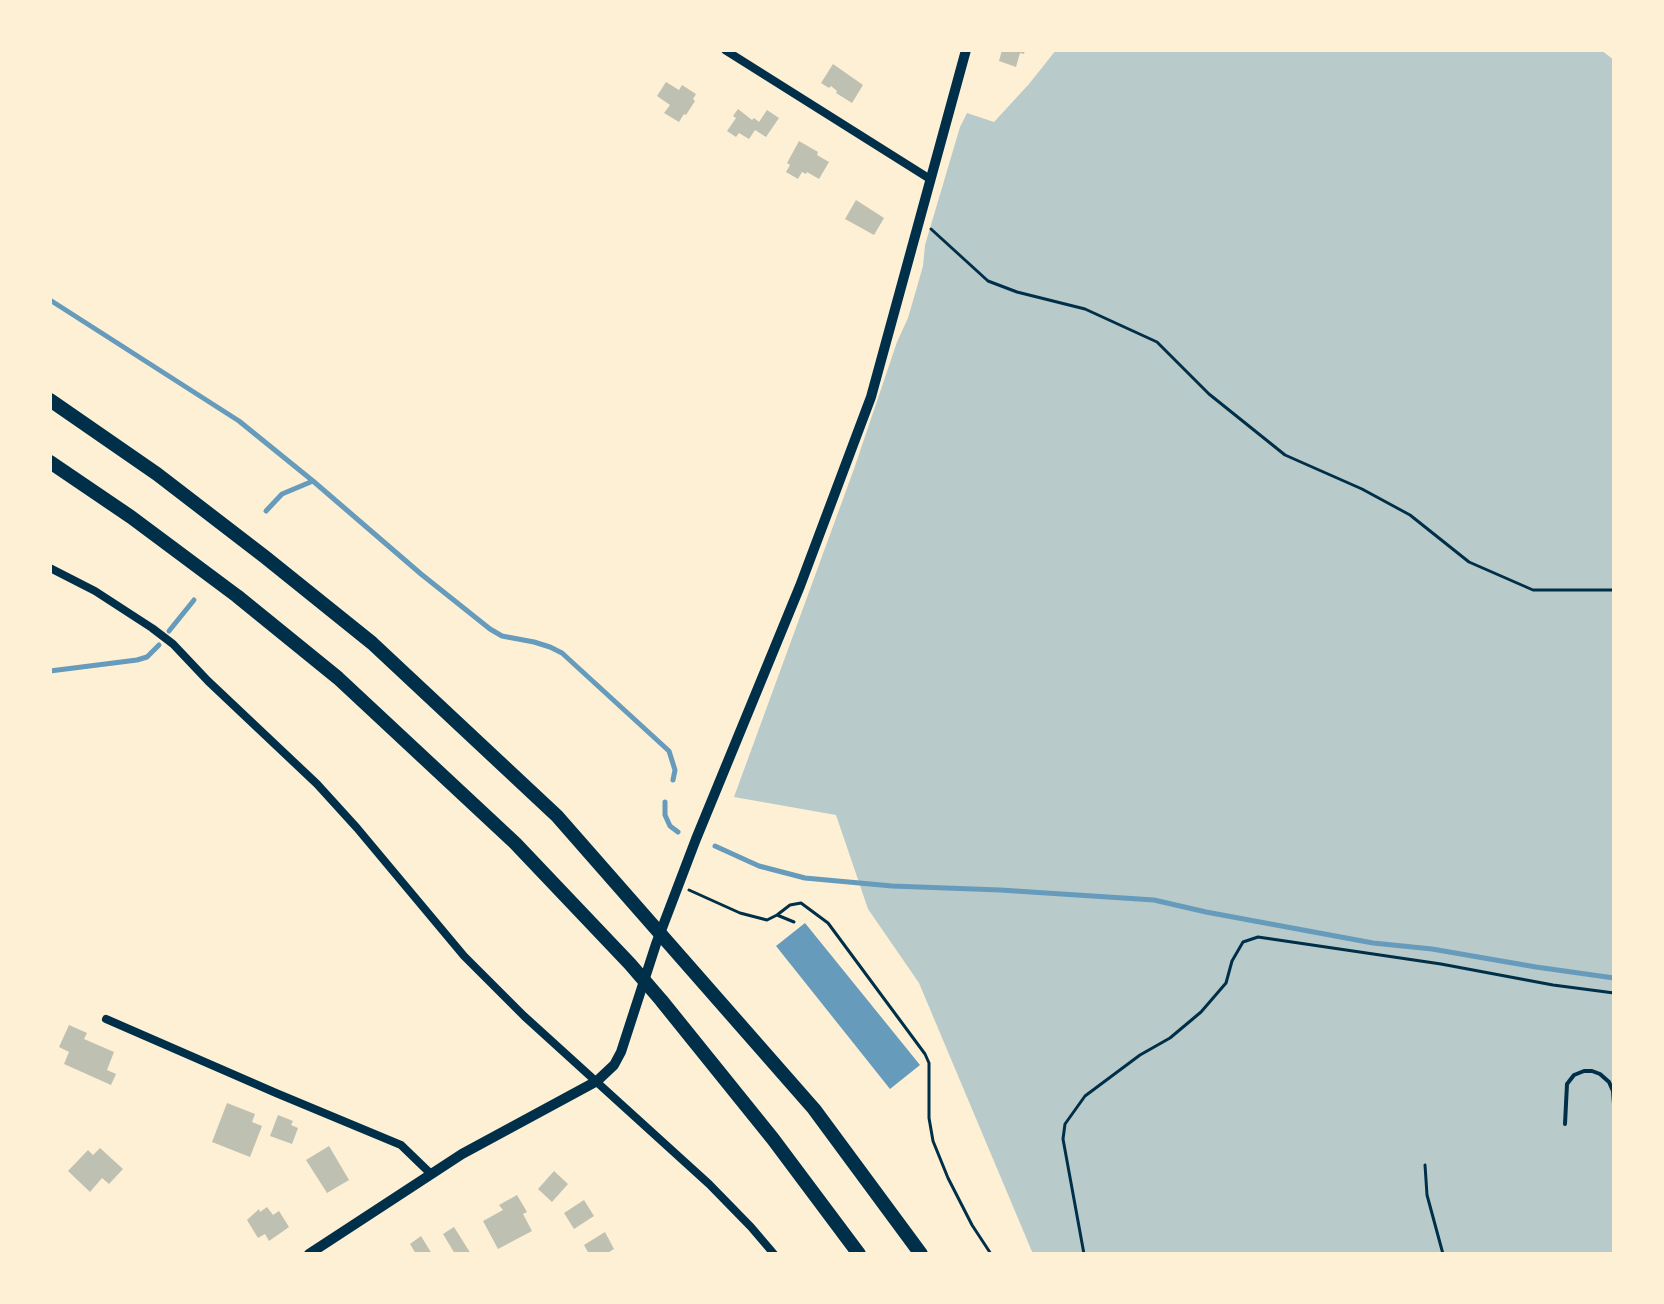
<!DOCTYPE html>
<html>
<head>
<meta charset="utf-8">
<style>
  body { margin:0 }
  #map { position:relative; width:1664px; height:1304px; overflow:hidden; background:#fdf0d5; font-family:"Space Grotesk",sans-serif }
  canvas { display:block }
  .frame { position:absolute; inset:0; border:52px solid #fdf0d5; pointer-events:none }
</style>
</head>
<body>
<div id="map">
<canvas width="1664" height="1304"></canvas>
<div class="frame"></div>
</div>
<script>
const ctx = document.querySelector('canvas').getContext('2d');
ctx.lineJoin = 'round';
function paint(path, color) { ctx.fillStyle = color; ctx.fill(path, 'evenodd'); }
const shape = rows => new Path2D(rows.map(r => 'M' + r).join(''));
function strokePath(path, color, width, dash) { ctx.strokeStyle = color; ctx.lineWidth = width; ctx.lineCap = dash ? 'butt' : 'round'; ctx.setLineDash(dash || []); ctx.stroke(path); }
paint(shape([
  [1056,50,1601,50,1614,60,1614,1254,1033,1254,919,983,868,909,836,815,734,797,854,469,897,342,908,318,923,266,925,245,960,127,967,113,994,122,1029,84]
]), '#b9caca');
paint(shape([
  [805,923,920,1065,890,1089,776,946]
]), '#669bbc');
strokePath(shape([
  [50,300,239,421,313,481,421,574,490,629,502,636,534,642,550,647,562,653,669,751,675,770,673,780],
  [266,511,282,494,313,481],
  [169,631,194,600],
  [50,671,137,660,147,657,159,645],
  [665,802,665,815,670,826,678,832],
  [715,846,759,866,805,878,892,886,1000,890,1154,900,1206,912,1373,943,1432,949,1536,967,1614,978]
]), '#669bbc', 5);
paint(shape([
  [1002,50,1025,50,1024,54,1020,53,1016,67,999,61],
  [833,64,863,85,852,103,836,93,837,91,831,86,829,88,821,83],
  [666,82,679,90,682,85,696,94,693,99,695,101,686,115,684,114,679,122,664,113,670,105,657,96],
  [738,109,752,120,754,118,759,122,767,110,779,118,766,137,755,130,749,139,739,133,736,137,727,131,736,118,733,116],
  [799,141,818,152,817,155,829,162,819,179,807,172,806,174,802,172,798,179,786,172,790,165,787,163],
  [856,200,884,218,874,235,845,219],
  [69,1025,87,1033,84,1039,114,1052,107,1070,116,1074,111,1085,64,1064,69,1052,59,1047],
  [227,1103,255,1114,252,1122,262,1126,250,1157,212,1142],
  [278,1115,293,1121,291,1125,298,1128,292,1144,270,1136],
  [329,1146,349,1180,327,1193,306,1160],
  [100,1148,123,1169,109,1184,102,1178,90,1192,68,1171,88,1150,93,1155],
  [554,1171,568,1184,552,1202,538,1189],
  [517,1195,527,1212,523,1214,532,1231,498,1249,483,1221,503,1210,499,1205],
  [584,1200,594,1216,574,1229,564,1213],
  [267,1207,273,1215,279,1211,289,1227,269,1241,265,1234,258,1238,247,1220,259,1209,260,1212],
  [454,1227,471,1254,455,1254,443,1234],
  [605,1232,614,1249,606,1254,589,1254,584,1245],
  [421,1236,432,1254,416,1254,410,1244]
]), '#bec0b2');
strokePath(shape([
  [931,229,988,281,1017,292,1085,309,1157,342,1209,394,1285,455,1362,489,1410,515,1469,562,1533,590,1614,590],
  [689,890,740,913,767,920,777,915,790,905,801,903,828,923,925,1054,929,1063,929,1118,933,1141,948,1178,972,1225,991,1254],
  [777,915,794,922],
  [1425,1165,1427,1195,1443,1254],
  [1084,1254,1063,1139,1065,1124,1085,1096,1140,1055,1170,1038,1201,1012,1226,983,1232,961,1243,942,1258,937,1441,964,1553,985,1614,993]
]), '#003049', 3);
strokePath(shape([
  [1565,1124,1567,1084,1574,1075,1584,1071,1592,1071,1600,1074,1609,1082,1613,1091,1614,1104]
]), '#003049', 4);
strokePath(shape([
  [725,50,930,179],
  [50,568,95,591,152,628,173,644,208,681,317,784,357,828,464,956,524,1016,709,1184,751,1227,774,1254],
  [106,1019,276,1093,401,1145,431,1174]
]), '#003049', 8);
strokePath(shape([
  [309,1254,462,1154,597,1081,614,1065,621,1052,656,944,696,839,800,586,871,397,966,50]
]), '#003049', 10);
strokePath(shape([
  [50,400,157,474,265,557,372,643,557,816,814,1109,921,1254],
  [50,462,131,517,237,596,338,678,515,843,630,964,661,1000,773,1139,859,1254]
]), '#003049', 14);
</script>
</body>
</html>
